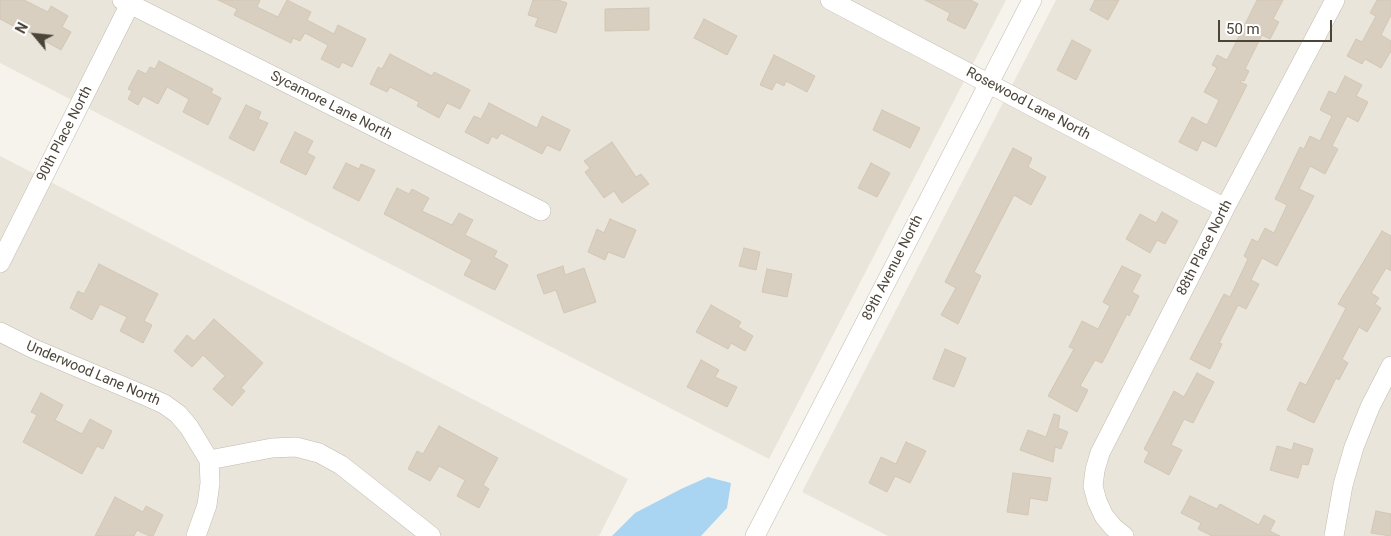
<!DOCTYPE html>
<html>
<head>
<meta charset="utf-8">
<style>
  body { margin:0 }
  #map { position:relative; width:1391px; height:536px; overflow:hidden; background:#f6f3ec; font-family:Roboto,sans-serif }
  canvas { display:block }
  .north { position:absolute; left:10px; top:10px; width:50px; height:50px; -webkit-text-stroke:4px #fff; paint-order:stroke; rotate:298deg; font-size:14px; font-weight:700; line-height:20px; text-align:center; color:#4b4439 }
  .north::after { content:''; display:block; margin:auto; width:18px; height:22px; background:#4b4439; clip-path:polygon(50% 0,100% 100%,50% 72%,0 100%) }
  .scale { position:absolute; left:1218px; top:20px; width:114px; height:22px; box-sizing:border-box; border:2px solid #4b4439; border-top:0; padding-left:6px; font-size:15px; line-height:18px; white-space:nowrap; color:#4b4439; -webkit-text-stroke:4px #fff; paint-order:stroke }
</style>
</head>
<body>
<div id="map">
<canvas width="1391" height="536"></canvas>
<div class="north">N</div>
<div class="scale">50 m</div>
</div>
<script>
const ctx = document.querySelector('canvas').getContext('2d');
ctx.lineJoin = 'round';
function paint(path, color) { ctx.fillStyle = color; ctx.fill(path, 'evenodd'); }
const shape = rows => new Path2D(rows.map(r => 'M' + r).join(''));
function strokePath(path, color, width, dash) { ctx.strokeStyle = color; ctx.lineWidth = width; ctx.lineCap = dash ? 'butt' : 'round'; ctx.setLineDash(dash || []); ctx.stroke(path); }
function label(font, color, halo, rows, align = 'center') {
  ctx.font = font + ' Roboto,sans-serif'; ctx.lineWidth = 4; ctx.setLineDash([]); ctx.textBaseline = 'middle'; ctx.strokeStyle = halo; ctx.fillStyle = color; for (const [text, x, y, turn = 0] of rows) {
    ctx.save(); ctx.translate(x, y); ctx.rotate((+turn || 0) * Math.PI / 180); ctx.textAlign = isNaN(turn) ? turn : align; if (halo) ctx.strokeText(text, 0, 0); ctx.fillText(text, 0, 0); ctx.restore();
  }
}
paint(shape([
  [0,0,1006,0,769,459,0,63],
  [1056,0,1391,0,1391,536,888,536,802,492],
  [0,156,628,479,599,536,0,536]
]), '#eae5da');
paint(shape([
  [708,477,731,483,727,508,701,536,612,536,635,513,681,489]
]), '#a9d4f2');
const building = shape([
  [0,0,24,0,48,12,51,6,68,16,62,27,71,32,61,50,18,26,17,28,0,19,0,0],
  [218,0,260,0,257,7,278,17,287,0,311,12,307,20,334,34,338,25,366,39,352,67,342,62,339,68,321,59,328,45,305,33,300,41,293,38,291,43,234,15,237,9,218,0],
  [533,0,558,0,567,3,556,33,535,26,538,18,528,15,533,0],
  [925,0,971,0,978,4,965,29,947,20,950,13,925,0],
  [1095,0,1119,0,1108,20,1090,10,1095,0],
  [1257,0,1283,0,1273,19,1279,22,1270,39,1262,35,1245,69,1249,71,1244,81,1241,80,1240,82,1247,85,1216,147,1202,140,1197,151,1179,142,1192,117,1207,125,1219,100,1204,92,1217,68,1212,65,1217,55,1227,60,1257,0],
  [1377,0,1391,0,1391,15,1381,35,1391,41,1391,51,1381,68,1365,59,1362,64,1347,56,1356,39,1362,42,1376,16,1370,13,1377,0],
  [649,8,649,30,605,31,605,9,649,8],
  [704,19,737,36,727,55,694,38,704,19],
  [1072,40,1091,50,1076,80,1057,70,1072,40],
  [390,54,432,76,434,72,470,90,460,109,447,103,439,118,417,106,419,102,390,87,387,92,370,84,378,67,382,69,390,54],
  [774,55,815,76,807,92,786,81,784,86,776,82,772,90,760,85,774,55],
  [159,61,213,89,211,93,221,98,208,125,183,112,189,99,167,87,158,104,143,96,138,105,128,99,132,91,128,89,138,70,146,74,150,67,155,69,159,61],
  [1345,76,1362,85,1356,96,1368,102,1358,122,1347,116,1332,146,1338,149,1325,174,1310,166,1299,189,1314,196,1277,266,1262,258,1251,280,1259,284,1246,309,1238,305,1219,343,1222,344,1210,369,1190,359,1224,294,1230,297,1248,259,1244,256,1252,239,1258,242,1265,228,1274,233,1287,205,1275,199,1300,147,1304,149,1310,136,1320,141,1332,116,1320,110,1329,91,1336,94,1345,76],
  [489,103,537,128,542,116,570,130,560,151,547,145,542,154,501,133,497,139,492,136,488,144,465,132,474,116,481,119,489,103],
  [246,105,261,112,258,119,268,123,254,151,229,138,246,105],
  [882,110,920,128,910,148,873,130,882,110],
  [295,132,313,141,307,153,315,157,306,175,280,162,295,132],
  [612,142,636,177,641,174,649,184,622,203,614,191,604,198,585,172,590,168,584,161,612,142],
  [1013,148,1032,158,1028,167,1046,177,1031,205,1014,195,974,272,981,276,958,324,941,315,956,288,945,282,1013,148],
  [346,163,359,169,361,164,375,170,359,201,333,188,346,163],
  [871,163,890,173,877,197,858,188,871,163],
  [397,188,409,194,412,189,429,198,422,211,452,225,459,213,473,220,465,235,497,251,494,257,508,265,495,290,464,275,472,260,384,214,397,188],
  [1162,212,1178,221,1165,244,1157,240,1150,253,1126,239,1140,214,1156,223,1162,212],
  [610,219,636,230,624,258,608,252,605,260,588,252,597,229,604,233,610,219],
  [1382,231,1391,236,1391,271,1386,268,1371,293,1379,298,1375,304,1381,308,1367,332,1359,327,1342,359,1348,363,1339,380,1336,378,1314,423,1287,410,1300,382,1306,385,1346,308,1338,304,1382,231],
  [744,248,760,252,756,270,739,266,744,248],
  [99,264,158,294,144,321,152,325,143,343,120,331,127,317,100,304,92,320,70,308,78,291,84,294,99,264],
  [563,266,565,275,584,268,596,302,564,313,556,290,544,294,537,275,563,266],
  [1122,266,1141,275,1132,292,1139,296,1129,316,1127,314,1102,363,1095,360,1080,386,1088,390,1077,412,1048,396,1074,349,1069,347,1082,321,1098,329,1110,306,1103,302,1122,266],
  [767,269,792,274,787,297,762,292,767,269],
  [711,305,741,322,738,327,753,336,745,351,731,343,728,349,696,332,711,305],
  [214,319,263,363,241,388,245,391,232,406,213,389,225,376,203,355,192,367,174,351,187,335,194,341,214,319],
  [945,349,966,358,954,387,933,379,945,349],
  [701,360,719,370,715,377,737,387,727,407,687,387,701,360],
  [1197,373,1214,382,1193,423,1184,419,1171,445,1182,450,1169,475,1144,462,1149,452,1144,449,1174,391,1184,397,1197,373],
  [41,393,63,405,55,420,82,434,90,419,112,431,103,449,97,446,82,474,23,442,37,415,31,412,41,393],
  [1054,414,1060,416,1058,428,1068,432,1061,449,1055,447,1053,462,1020,450,1028,430,1046,437,1054,414],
  [439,426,498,458,483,485,489,489,479,508,457,496,465,480,439,466,430,481,408,469,417,451,423,454,439,426],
  [906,442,926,451,910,483,895,476,887,492,869,483,881,457,896,464,906,442],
  [1294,443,1313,449,1308,465,1302,464,1298,478,1270,470,1277,446,1292,450,1294,443],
  [1013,473,1051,478,1047,501,1030,498,1028,515,1007,512,1013,473],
  [1190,496,1217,509,1220,504,1259,525,1264,515,1275,521,1270,531,1280,536,1212,536,1198,529,1201,523,1181,513,1190,496],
  [115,497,143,512,146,506,163,515,153,536,149,536,137,530,134,536,95,536,115,497],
  [1376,511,1391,514,1391,536,1371,533,1376,511]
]);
paint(building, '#d8cfc1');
strokePath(building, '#d3c7b4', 1);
const minor = shape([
  [122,0,541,211],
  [830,0,1225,208],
  [0,263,130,4],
  [0,332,34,349,146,396,164,404,178,414,189,427,209,460,210,483,207,505,196,536],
  [209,460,272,448,296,447,319,453,341,465,431,536],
  [755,536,1032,0],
  [1124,536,1113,527,1104,516,1097,501,1093,486,1095,470,1100,453,1225,208,1335,0],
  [1334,536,1343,485,1354,447,1370,407,1391,366]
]);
strokePath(minor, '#c2bbae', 20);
strokePath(minor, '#fff', 19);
label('14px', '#4b4439', '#fff', [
  ["Rosewood Lane North",1028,104,28],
  ["Sycamore Lane North",331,106,27],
  ["90th Place North",65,134,-63],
  ["88th Place North",1205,248,-63],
  ["89th Avenue North",893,268,-63],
  ["Underwood Lane North",93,374,23]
]);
</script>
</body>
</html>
